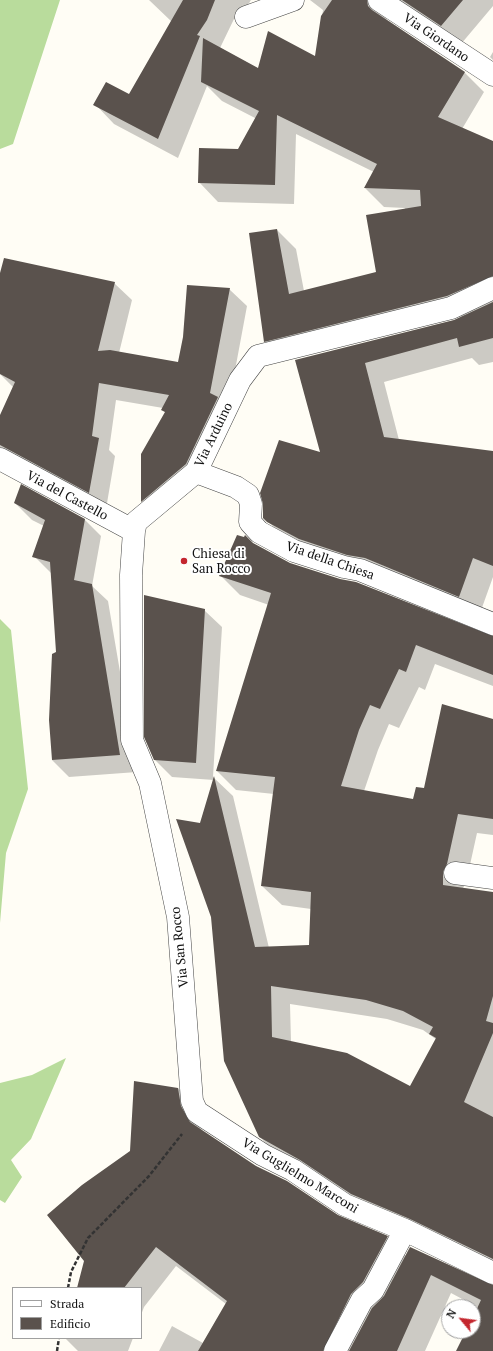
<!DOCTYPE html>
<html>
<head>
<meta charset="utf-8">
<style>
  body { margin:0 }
  #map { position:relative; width:493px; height:1351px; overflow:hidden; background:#fffdf5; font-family:"PT Serif",serif }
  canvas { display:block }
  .legend { position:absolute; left:12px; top:1287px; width:130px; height:52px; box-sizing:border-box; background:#fff; border:1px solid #a0a0a0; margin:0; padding:5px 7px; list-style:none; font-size:12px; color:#111 }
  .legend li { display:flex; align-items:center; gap:8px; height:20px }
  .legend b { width:20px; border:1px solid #a0a0a0 }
  .north { position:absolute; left:441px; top:1299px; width:40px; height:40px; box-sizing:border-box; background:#fff; border:1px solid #a0a0a0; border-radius:50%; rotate:299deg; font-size:11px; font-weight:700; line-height:16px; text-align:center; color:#111 }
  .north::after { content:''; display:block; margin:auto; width:14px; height:18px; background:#c4262e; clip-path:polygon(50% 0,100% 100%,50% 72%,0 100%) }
</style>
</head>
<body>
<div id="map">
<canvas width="493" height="1351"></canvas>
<ul class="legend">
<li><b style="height:5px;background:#fff"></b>Strada</li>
<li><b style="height:11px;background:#5a524d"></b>Edificio</li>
</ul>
<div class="north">N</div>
</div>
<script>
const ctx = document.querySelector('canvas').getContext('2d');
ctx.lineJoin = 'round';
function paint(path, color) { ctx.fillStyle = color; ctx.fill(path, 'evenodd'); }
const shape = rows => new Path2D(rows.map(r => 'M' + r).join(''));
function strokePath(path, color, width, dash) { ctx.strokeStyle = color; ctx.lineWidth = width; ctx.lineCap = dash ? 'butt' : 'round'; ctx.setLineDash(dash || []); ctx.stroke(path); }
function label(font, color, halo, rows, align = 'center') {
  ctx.font = font + ' "PT Serif",serif'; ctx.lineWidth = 4; ctx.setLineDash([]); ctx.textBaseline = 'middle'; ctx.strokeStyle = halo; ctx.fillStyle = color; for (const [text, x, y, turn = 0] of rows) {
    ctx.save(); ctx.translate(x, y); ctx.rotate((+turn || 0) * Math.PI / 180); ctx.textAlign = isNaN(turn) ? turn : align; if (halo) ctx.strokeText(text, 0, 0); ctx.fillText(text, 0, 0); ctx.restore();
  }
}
paint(shape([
  [0,0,60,0,13,144,0,149],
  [0,619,11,630,28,789,6,853,0,923],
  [66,1058,31,1139,11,1160,22,1177,5,1203,0,1200,0,1083,32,1075]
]), '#b9dc9c');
paint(shape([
  [149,0,251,0,238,20,234,19,220,48,259,69,316,57,323,10,310,0,493,0,493,6,461,44,388,12,386,19,465,73,484,92,462,129,493,142,493,362,479,365,472,358,384,382,399,440,493,452,493,577,479,616,287,541,268,521,321,453,296,360,454,321,462,316,284,361,265,341,277,230,296,249,304,291,377,273,405,208,384,207,365,188,374,172,296,134,294,204,218,202,199,182,239,150,257,119,222,101,207,86,178,158,114,124,95,104,130,95,172,22],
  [493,52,493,60,490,57],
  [0,277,114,283,132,300,119,353,179,363,229,289,247,306,228,408,203,481,158,518,142,502,166,413,162,409,163,408,116,400,109,450,115,456,106,509,7,454,0,448,0,417,13,387,0,374],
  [15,503,84,519,101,536,92,586,108,601,137,772,69,777,52,760,57,653,52,574,34,556,44,526,32,520],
  [252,544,290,564,493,637,493,686,435,664,425,690,419,687,399,728,389,724,378,750,364,791,414,801,493,720,493,835,477,833,466,883,463,888,493,893,493,1268,371,1213,279,1157,260,1137,212,917,200,824,214,780,172,777,155,760,204,610,222,627,213,777,233,796,269,948,310,946,311,909,282,905,262,886,274,794,236,790,217,771,269,605,240,595,220,575],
  [290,1004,387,1019,423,1030,437,1040,410,1087,291,1042],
  [178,1088,197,1108,199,1126,203,1132,256,1166,338,1216,387,1237,406,1256,493,1286,493,1351,457,1351,467,1331,473,1331,473,1319,479,1308,451,1293,425,1351,159,1351,172,1326,203,1343,226,1304,176,1266,144,1307,141,1315,141,1288,78,1288,131,1151],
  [65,1338,133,1338,128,1351,78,1351]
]), '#0003');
paint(shape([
  [183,0,215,0,207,20,197,35,200,36,158,139,93,105,106,82,129,94],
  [332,0,367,0,368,6,372,10,465,72,438,117,493,141,493,276,447,296,264,342,249,233,277,229,289,294,376,272,366,215,421,206,420,190,364,188,377,164,277,115,275,185,198,183,199,148,238,149,259,111,201,82,203,38,258,68,268,31,315,56,321,16],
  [402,0,463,0,441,26],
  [4,258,115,282,98,351,110,350,178,362,183,337,187,285,230,288,210,393,218,397,186,464,141,502,141,454,165,412,161,410,169,395,99,383,92,436,99,438,89,493,0,445,0,415,15,382,0,374,0,273],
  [493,302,493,338,459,347,457,338,365,363,384,437,493,451,493,566,473,558,459,597,365,558,347,555,299,539,267,522,263,518,263,504,260,493,279,440,320,452,295,360,454,320],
  [21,484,85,519,74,580,92,584,120,755,52,760,49,720,52,654,56,652,50,562,32,557,45,520,14,503],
  [237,535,244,537,245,535,253,543,290,563,340,579,356,582,493,636,493,675,416,645,406,672,399,669,380,709,370,705,359,730,341,786,413,799,416,787,424,788,442,704,493,719,493,819,458,814,447,864,443,872,443,885,493,892,493,996,486,1021,493,1023,493,1033,464,1102,493,1117,493,1259,410,1219,351,1194,300,1160,259,1137,224,1061,211,917,176,819,200,823,214,776,255,947,309,945,311,892,261,886,275,777,216,771,271,593,219,576],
  [271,986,366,1000,403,1011,433,1027,429,1034,436,1038,410,1086,347,1053,272,1037],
  [144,595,205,609,196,763,154,760,144,737],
  [134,1081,178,1088,181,1106,190,1122,256,1166,287,1181,338,1215,388,1236,363,1282,351,1294,323,1351,198,1351,227,1301,156,1247,124,1288,77,1288,84,1261,47,1215,82,1185,130,1151],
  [410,1247,493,1285,493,1351,456,1351,466,1331,473,1331,473,1317,481,1300,431,1275,397,1351,349,1351,372,1308,384,1296]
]), '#5a524d');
const minor = shape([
  [379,0,493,75],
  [246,17,293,0],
  [493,288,451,308,258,356,240,380,196,472,136,522,134,531,131,575,132,740,150,783,178,917,192,1101,197,1112,263,1155,293,1170,345,1205,405,1230,493,1273],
  [0,459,134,531],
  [196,472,236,487,248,495,251,504,250,522,259,532,294,551,344,567,360,570,493,624],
  [455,873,493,878],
  [335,1351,362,1300,373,1290,405,1230]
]);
strokePath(minor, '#444', 23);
strokePath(shape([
  [68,1288,71,1272,88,1238,149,1176,182,1134],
  [57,1351,59,1338]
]), '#333', 2.5, [4, 2]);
strokePath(minor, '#fff', 22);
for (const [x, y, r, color] of [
  [184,561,4,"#c4262e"]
]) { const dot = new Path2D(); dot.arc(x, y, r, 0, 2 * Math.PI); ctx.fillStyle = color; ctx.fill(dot); strokePath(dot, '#fff', 1.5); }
label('13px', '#111', '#fff', [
  ["Via Giordano",436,38,34],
  ["Via Arduino",214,435,-64],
  ["Via del Castello",67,496,28],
  ["Via della Chiesa",330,561,19],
  ["Via San Rocco",180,947,-96],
  ["Via Guglielmo Marconi",300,1176,31]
]);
label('13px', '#111', '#fff', [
  ["Chiesa di",192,554],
  ["San Rocco",192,569]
], 'left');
</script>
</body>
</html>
